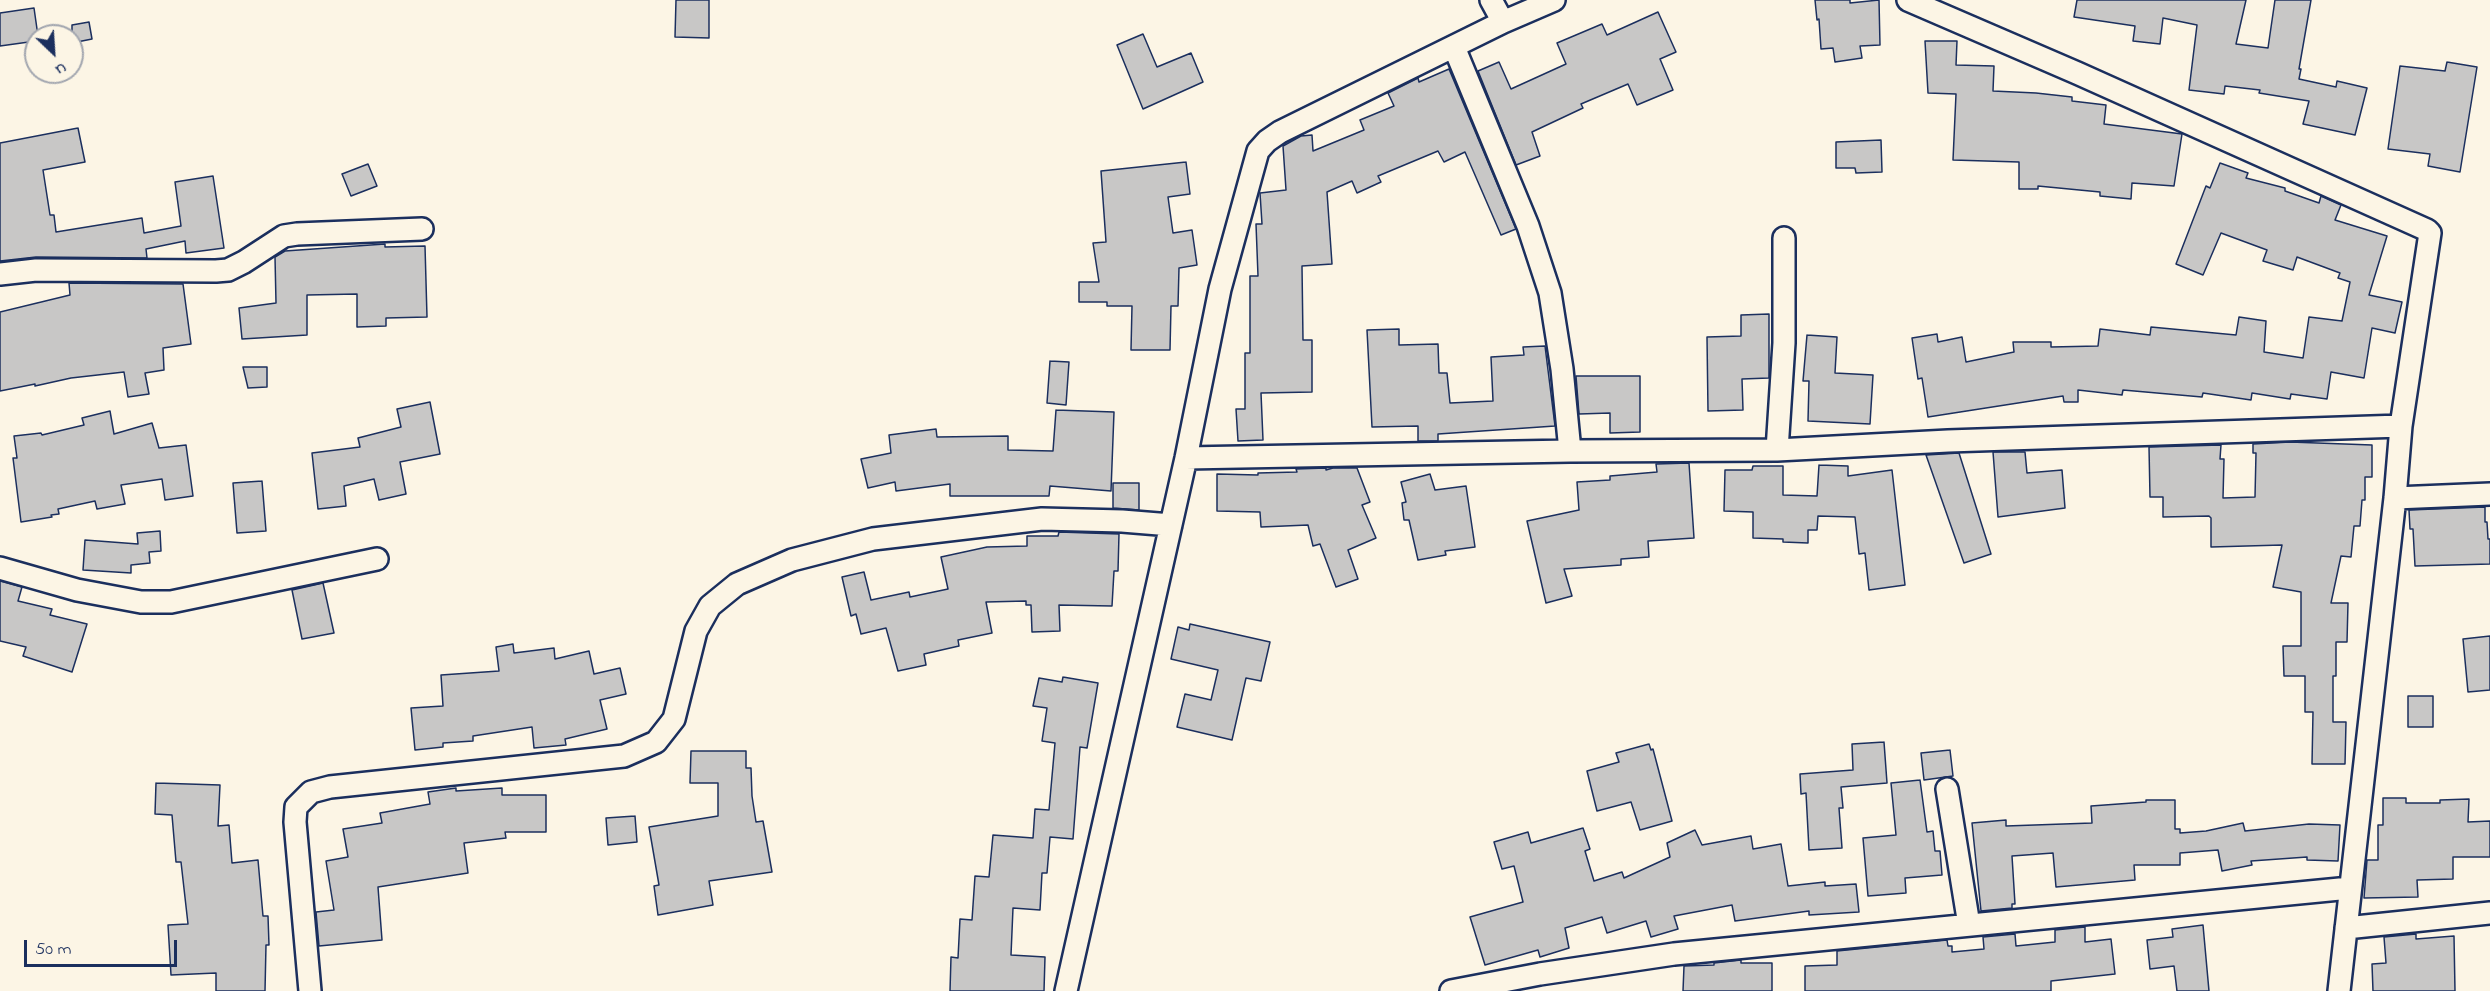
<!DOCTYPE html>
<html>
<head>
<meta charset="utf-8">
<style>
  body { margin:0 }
  #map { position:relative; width:2490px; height:991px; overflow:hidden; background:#fcf5e5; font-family:"Indie Flower",sans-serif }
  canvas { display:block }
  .north { position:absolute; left:24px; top:24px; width:60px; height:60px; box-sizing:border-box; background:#fcf5e5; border:2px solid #a2a6af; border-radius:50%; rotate:155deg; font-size:16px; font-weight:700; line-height:24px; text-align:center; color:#1b2f5e }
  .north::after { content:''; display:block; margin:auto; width:21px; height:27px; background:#1b2f5e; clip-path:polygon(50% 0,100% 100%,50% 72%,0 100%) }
  .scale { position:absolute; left:24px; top:940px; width:153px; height:27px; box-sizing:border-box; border:3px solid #1b2f5e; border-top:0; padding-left:8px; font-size:18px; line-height:21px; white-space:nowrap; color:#1b2f5e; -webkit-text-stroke:4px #fcf5e5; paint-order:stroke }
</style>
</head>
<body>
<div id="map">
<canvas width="2490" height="991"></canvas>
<div class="north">U</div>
<div class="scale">50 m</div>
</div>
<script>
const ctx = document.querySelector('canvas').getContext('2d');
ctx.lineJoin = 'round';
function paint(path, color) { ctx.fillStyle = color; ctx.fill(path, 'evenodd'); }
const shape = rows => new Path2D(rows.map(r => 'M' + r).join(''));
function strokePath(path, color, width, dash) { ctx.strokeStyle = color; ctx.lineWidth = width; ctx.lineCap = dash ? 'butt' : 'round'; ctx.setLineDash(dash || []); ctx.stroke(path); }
const building = shape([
  [676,0,709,0,709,38,675,37,676,0],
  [1815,0,1850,0,1850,3,1879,0,1880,45,1860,46,1862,58,1835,62,1833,48,1821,49,1819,19,1817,20,1815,0],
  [2077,0,2246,0,2236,44,2268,48,2275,0,2311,0,2299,69,2301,69,2299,79,2336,87,2337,81,2367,88,2355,135,2303,124,2309,101,2259,93,2260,90,2225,86,2224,94,2189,90,2197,25,2163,18,2160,44,2133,41,2135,26,2074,17,2077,0],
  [34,8,38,36,36,41,0,46,0,13,34,8],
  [1658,12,1676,52,1660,59,1673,90,1637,105,1628,84,1581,104,1583,108,1532,132,1540,156,1516,165,1478,71,1499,62,1511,89,1566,64,1557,43,1602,24,1607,35,1658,12],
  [89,22,92,39,72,43,72,25,89,22],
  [1143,34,1157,67,1191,53,1203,82,1143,109,1117,45,1143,34],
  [1925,41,1957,41,1956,65,1994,66,1993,91,2036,93,2072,97,2072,101,2106,105,2104,124,2182,134,2174,186,2132,183,2131,199,2100,196,2100,192,2038,186,2038,189,2019,189,2019,162,1953,160,1956,94,1928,93,1925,41],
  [2447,62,2477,67,2460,172,2428,166,2430,154,2388,149,2400,66,2445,71,2447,62],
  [1449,69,1516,229,1501,235,1465,152,1444,162,1438,151,1378,176,1381,182,1357,193,1352,181,1327,192,1332,264,1302,266,1303,340,1312,340,1312,392,1261,393,1263,440,1238,441,1236,409,1245,409,1245,353,1250,353,1250,276,1258,276,1256,224,1262,224,1260,193,1286,190,1283,146,1301,136,1312,135,1313,151,1364,130,1360,120,1394,106,1388,93,1418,78,1419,82,1449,69],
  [78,128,85,162,43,170,50,215,54,215,56,232,142,218,144,233,181,226,175,182,213,176,224,248,186,253,185,241,146,249,147,258,36,257,0,261,0,143,78,128],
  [1881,140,1882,172,1856,173,1855,168,1836,168,1836,142,1881,140],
  [1186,162,1190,194,1168,197,1173,233,1192,230,1197,265,1179,268,1178,306,1171,306,1170,350,1131,350,1132,306,1107,306,1107,302,1079,302,1079,282,1099,282,1093,243,1106,242,1101,171,1186,162],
  [2220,163,2248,173,2246,178,2285,188,2285,191,2319,203,2321,196,2341,205,2335,220,2387,236,2369,295,2402,302,2395,333,2372,328,2364,378,2331,372,2327,399,2291,394,2290,399,2252,393,2251,400,2203,393,2202,397,2123,390,2122,395,2078,390,2078,402,2064,402,2063,396,1928,417,1922,378,1918,379,1912,338,1937,334,1938,342,1962,337,1966,362,2014,352,2013,342,2051,342,2051,347,2098,346,2100,329,2150,335,2151,327,2236,335,2239,317,2266,321,2264,352,2303,358,2309,317,2342,321,2350,282,2338,278,2340,273,2297,257,2293,270,2263,261,2267,250,2221,233,2203,275,2176,264,2206,186,2210,188,2220,163],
  [368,164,377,186,351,196,342,174,368,164],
  [385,244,385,247,425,246,427,317,386,318,386,326,357,327,357,294,307,295,307,335,242,339,239,308,276,303,275,257,285,251,385,244],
  [69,283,183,284,191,344,163,348,164,370,145,373,149,394,128,397,124,372,71,378,35,386,35,384,0,391,0,312,70,295,69,283],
  [1769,314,1769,378,1742,379,1743,410,1708,411,1707,337,1741,336,1741,315,1769,314],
  [1399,329,1399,345,1438,344,1439,373,1447,373,1450,403,1493,401,1491,357,1524,355,1523,347,1545,346,1555,426,1438,434,1438,441,1418,441,1418,426,1372,427,1367,330,1399,329],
  [1807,335,1837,337,1835,373,1873,375,1870,424,1808,421,1809,381,1803,381,1807,335],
  [1050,361,1069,362,1066,405,1047,403,1050,361],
  [243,367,267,367,267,387,248,388,243,367],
  [1576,376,1640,376,1640,432,1610,433,1610,413,1579,414,1576,376],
  [430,402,440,454,400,462,406,494,379,500,374,479,344,486,346,506,318,509,312,453,360,447,358,438,401,427,397,409,430,402],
  [1056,410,1114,412,1111,491,1050,486,1049,496,950,496,950,484,896,491,895,482,868,488,861,459,891,453,889,435,936,429,937,437,1008,436,1008,450,1053,451,1056,410],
  [110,411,114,434,152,423,159,448,186,445,193,496,165,500,162,479,121,485,125,504,97,509,95,501,58,509,59,514,51,515,52,517,21,522,13,458,17,458,14,436,41,433,42,435,84,425,82,418,110,411],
  [2290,442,2372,445,2372,477,2365,477,2365,500,2362,500,2360,526,2354,526,2351,557,2341,556,2331,603,2348,603,2347,642,2336,642,2336,676,2333,676,2333,722,2346,722,2345,764,2312,764,2313,712,2305,712,2305,676,2284,676,2283,646,2301,646,2301,592,2273,587,2282,545,2211,547,2211,518,2209,516,2163,517,2163,497,2150,497,2149,447,2221,445,2220,459,2224,459,2223,498,2255,497,2256,453,2253,453,2253,444,2290,442],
  [1993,452,2025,452,2027,473,2062,470,2065,508,1998,517,1993,452],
  [1959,453,1991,554,1964,563,1926,455,1959,453],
  [1689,463,1694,538,1648,541,1649,557,1621,559,1621,565,1564,569,1572,596,1546,603,1527,521,1579,510,1577,482,1610,480,1610,476,1657,472,1656,464,1689,463],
  [1819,465,1848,466,1848,476,1892,470,1905,585,1869,590,1865,553,1859,554,1855,517,1818,516,1817,530,1808,530,1808,543,1783,542,1783,539,1753,538,1753,512,1724,511,1725,470,1752,470,1753,466,1783,466,1783,495,1817,496,1819,465],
  [1326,468,1326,470,1333,468,1357,468,1370,502,1362,505,1376,538,1348,550,1358,579,1336,587,1320,544,1313,546,1308,525,1261,527,1260,512,1217,511,1217,474,1258,475,1258,473,1297,472,1296,469,1326,468],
  [1430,474,1435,490,1466,486,1475,547,1445,551,1446,555,1418,560,1409,520,1404,520,1402,503,1406,502,1401,482,1430,474],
  [262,481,266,531,237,533,233,483,262,481],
  [1113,483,1139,483,1139,510,1113,508,1113,483],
  [2485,507,2485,522,2487,522,2488,539,2490,539,2490,564,2415,566,2413,529,2410,529,2409,510,2485,507],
  [160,531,161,551,149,552,150,563,131,565,131,573,83,570,85,540,138,544,137,533,160,531],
  [1059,532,1119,534,1118,571,1114,571,1112,606,1059,605,1060,631,1032,632,1031,605,1026,605,1026,601,986,602,992,633,958,640,959,646,924,654,926,665,898,671,886,628,861,634,856,614,851,616,842,577,864,572,871,600,909,592,910,597,948,589,941,557,987,547,1027,546,1027,536,1058,536,1059,532],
  [0,581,22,587,18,601,52,609,50,615,87,624,72,672,23,656,26,647,0,641,0,581],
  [323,583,334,633,302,639,292,590,323,583],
  [1190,624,1270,642,1261,681,1246,678,1232,740,1177,727,1185,694,1211,700,1218,670,1171,659,1178,627,1189,630,1190,624],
  [2490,636,2490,690,2468,692,2463,639,2490,636],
  [513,644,514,653,554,648,555,659,589,651,594,674,620,668,626,694,600,700,607,729,565,739,566,745,534,748,532,727,473,736,473,741,443,743,443,747,415,750,411,708,443,706,441,675,499,671,496,647,513,644],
  [1063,677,1098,683,1087,748,1080,747,1073,839,1050,837,1047,873,1042,873,1040,910,1013,908,1011,955,1045,957,1044,991,950,991,951,957,958,958,960,919,972,920,975,876,989,877,993,835,1033,838,1035,809,1049,810,1055,743,1042,741,1047,708,1033,706,1039,678,1062,682,1063,677],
  [2408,696,2433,696,2433,727,2408,727,2408,696],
  [1884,742,1887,783,1841,787,1843,808,1839,808,1842,848,1809,850,1806,793,1801,794,1800,774,1853,770,1852,744,1884,742],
  [1649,744,1651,750,1653,749,1672,821,1640,830,1631,802,1597,811,1587,771,1619,762,1616,753,1649,744],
  [1950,750,1953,776,1924,780,1921,753,1950,750],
  [691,751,746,751,746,768,751,768,752,796,756,822,763,821,772,872,709,881,713,905,658,915,654,886,659,885,649,827,718,816,718,783,690,783,691,751],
  [1920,780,1927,832,1933,831,1935,851,1940,851,1942,875,1905,878,1906,893,1868,896,1863,838,1896,835,1891,783,1920,780],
  [156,783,220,785,218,826,229,825,232,863,258,860,263,916,268,916,269,945,266,945,265,991,216,991,216,973,171,975,168,925,188,924,181,862,176,862,172,815,155,814,156,783],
  [456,788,456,791,502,788,502,795,546,795,546,832,505,832,506,838,464,843,468,873,378,887,382,940,319,946,316,912,334,910,326,861,348,857,343,829,382,823,380,813,430,804,428,792,456,788],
  [2383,798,2406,798,2406,803,2440,803,2440,800,2469,799,2468,822,2490,821,2490,857,2453,857,2453,879,2417,880,2418,897,2364,898,2367,860,2378,860,2378,825,2383,825,2383,798],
  [2146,800,2175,800,2175,829,2180,829,2180,833,2206,831,2243,823,2245,831,2309,824,2340,825,2338,861,2307,860,2307,857,2251,861,2252,865,2222,871,2218,850,2180,853,2180,865,2134,865,2135,880,2056,887,2053,853,2012,856,2015,904,2012,904,2012,908,1981,911,1972,823,2006,820,2006,826,2092,823,2091,806,2146,802,2146,800],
  [635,816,637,842,608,845,606,818,635,816],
  [1583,828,1590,849,1585,851,1594,881,1622,872,1624,878,1670,857,1667,843,1695,830,1702,845,1751,836,1753,849,1781,844,1788,886,1825,882,1825,886,1856,884,1859,912,1809,915,1809,911,1735,921,1732,905,1674,916,1678,929,1651,937,1646,921,1607,933,1602,917,1565,928,1569,948,1540,957,1538,950,1485,965,1470,917,1523,902,1514,866,1502,869,1494,842,1528,832,1531,843,1583,828],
  [2203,925,2209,991,2177,991,2174,966,2150,969,2147,940,2173,937,2172,929,2203,925],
  [2085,927,2085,942,2111,939,2115,974,2051,981,2051,991,1805,991,1805,966,1837,965,1837,951,1947,940,1948,946,1952,946,1952,952,1984,949,1983,937,2015,934,2016,946,2055,942,2055,930,2085,927],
  [2416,934,2416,939,2454,936,2455,991,2373,991,2372,964,2386,963,2384,937,2416,934],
  [1741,960,1741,963,1772,963,1772,991,1683,991,1684,966,1714,965,1714,963,1741,960]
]);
paint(building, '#c8c7c6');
strokePath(building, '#1b2f5e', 1.5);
const minor = shape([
  [1491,0,1503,22],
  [1908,0,2077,73,2427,230,2430,233,2401,426,2395,498,2339,991],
  [1454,47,1528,226,1550,293,1562,369,1570,451],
  [0,274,36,270,216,271,228,270,244,262,284,236,297,234,422,229],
  [1777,450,1784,343,1784,238],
  [1186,458,1570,451,1777,450,1948,441,2401,426],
  [2395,498,2490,494],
  [0,568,77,590,141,602,171,602,377,559],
  [1947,789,1969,925],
  [2346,928,2490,913],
  [310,991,295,822,296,807,311,792,330,787,624,756,656,742,674,719,696,631,710,606,737,584,792,560,873,539,1042,519,1122,521,1171,525],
  [1066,991,1186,458,1220,289,1258,151,1267,141,1280,132,1503,22,1554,0],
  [1451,991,1540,974,1674,954,2350,888]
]);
strokePath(minor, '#1b2f5e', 26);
strokePath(minor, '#fcf5e5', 21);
</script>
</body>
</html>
